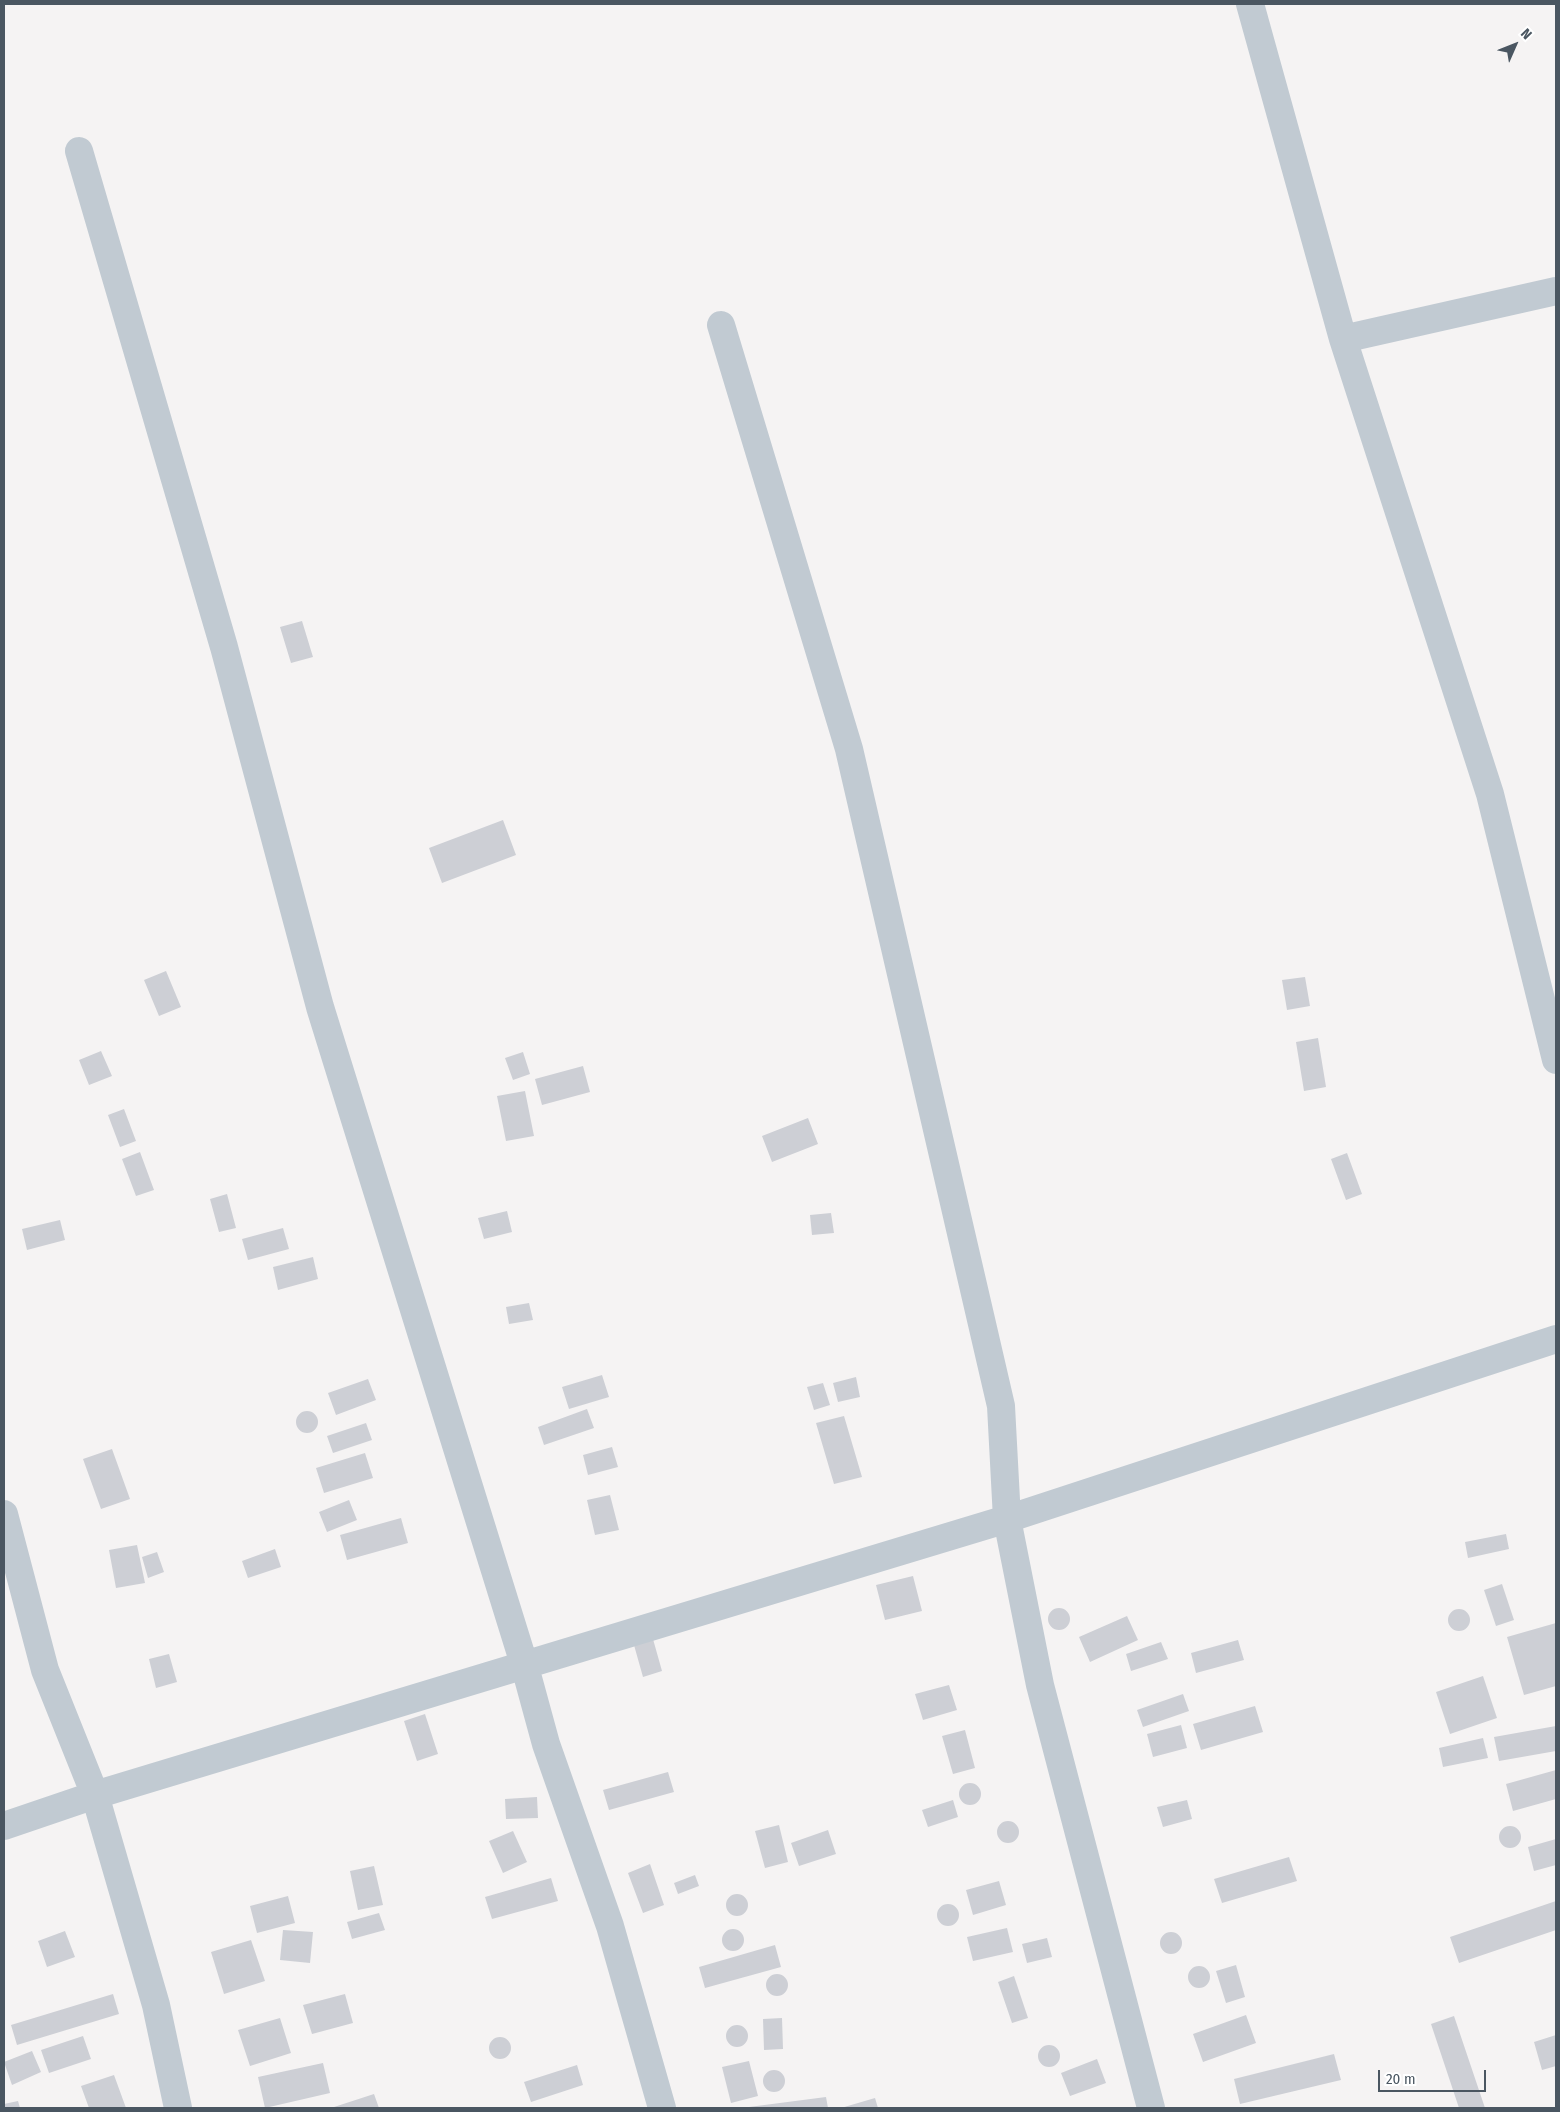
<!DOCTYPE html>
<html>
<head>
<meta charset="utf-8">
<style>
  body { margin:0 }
  #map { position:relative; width:1560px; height:2112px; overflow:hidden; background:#f5f3f3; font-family:"Fira Sans Condensed",sans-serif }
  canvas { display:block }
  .frame { position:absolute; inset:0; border:5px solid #4a5661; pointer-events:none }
  .north { position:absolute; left:1490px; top:20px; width:50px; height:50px; -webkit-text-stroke:4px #fff; paint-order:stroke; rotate:46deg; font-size:14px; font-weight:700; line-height:20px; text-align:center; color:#4a5661 }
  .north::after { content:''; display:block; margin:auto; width:18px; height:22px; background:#4a5661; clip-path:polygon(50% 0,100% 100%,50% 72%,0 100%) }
  .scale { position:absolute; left:1378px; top:2070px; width:108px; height:22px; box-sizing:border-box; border:2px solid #4a5661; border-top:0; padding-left:6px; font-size:15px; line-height:18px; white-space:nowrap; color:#4a5661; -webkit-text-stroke:4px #fff; paint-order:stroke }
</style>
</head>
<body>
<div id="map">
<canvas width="1560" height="2112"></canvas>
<div class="frame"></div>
<div class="north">N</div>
<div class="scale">20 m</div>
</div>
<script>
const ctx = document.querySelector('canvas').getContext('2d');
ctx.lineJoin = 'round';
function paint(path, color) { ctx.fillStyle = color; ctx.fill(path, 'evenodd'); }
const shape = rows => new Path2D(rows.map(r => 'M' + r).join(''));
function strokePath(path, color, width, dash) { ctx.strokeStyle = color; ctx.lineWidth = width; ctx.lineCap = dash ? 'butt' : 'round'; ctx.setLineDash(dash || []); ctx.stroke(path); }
paint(shape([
  [302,621,313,657,291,663,280,627],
  [503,820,516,855,442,883,429,848],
  [166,971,181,1007,159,1016,144,980],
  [1305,977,1310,1006,1287,1010,1282,980],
  [1318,1038,1326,1087,1304,1091,1296,1042],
  [101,1051,112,1076,89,1085,79,1060],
  [523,1052,530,1074,513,1080,505,1058],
  [583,1066,590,1092,542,1105,535,1079],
  [525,1091,534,1136,506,1141,497,1096],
  [124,1109,136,1141,120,1147,108,1115],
  [808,1118,818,1144,772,1162,762,1136],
  [140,1152,154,1190,136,1196,122,1159],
  [1347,1153,1362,1194,1346,1200,1331,1159],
  [227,1194,236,1228,219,1232,210,1199],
  [507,1211,512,1232,484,1239,478,1218],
  [831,1213,834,1233,812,1235,810,1215],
  [60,1220,65,1240,27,1250,22,1229],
  [283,1228,289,1249,248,1260,242,1239],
  [313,1257,318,1279,278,1290,273,1267],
  [529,1303,533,1320,509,1324,506,1307],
  [602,1375,609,1397,569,1409,562,1387],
  [856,1377,860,1397,838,1402,833,1383],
  [368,1379,376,1400,336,1415,328,1393],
  [823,1383,830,1405,814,1410,807,1387],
  [587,1409,594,1428,544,1445,538,1427],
  '296 1422a11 11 0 1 1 22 0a11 11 0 1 1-22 0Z',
  [844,1416,862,1477,834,1484,816,1423],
  [366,1423,372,1440,333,1453,327,1436],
  [612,1447,618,1467,588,1475,583,1455],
  [112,1449,130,1499,101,1509,83,1459],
  [365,1453,373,1478,324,1493,316,1468],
  [610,1495,619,1530,595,1535,587,1500],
  [349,1500,357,1520,327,1532,319,1512],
  [401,1518,408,1543,347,1560,340,1535],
  [1506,1534,1509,1549,1468,1558,1465,1542],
  [137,1545,145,1583,116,1588,109,1550],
  [275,1549,281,1567,248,1578,242,1561],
  [157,1552,164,1572,148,1578,142,1557],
  [913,1576,922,1611,885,1620,876,1585],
  [1502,1584,1514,1620,1496,1626,1484,1590],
  '1048 1619a11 11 0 1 1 22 0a11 11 0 1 1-22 0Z',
  '1448 1620a11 11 0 1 1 22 0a11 11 0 1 1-22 0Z',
  [1127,1616,1138,1640,1090,1662,1079,1637],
  [1556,1623,1556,1686,1524,1695,1507,1637],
  [651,1632,662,1671,643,1677,632,1638],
  [1238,1640,1244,1660,1196,1673,1191,1653],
  [1161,1642,1168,1659,1131,1671,1126,1654],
  [169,1654,177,1682,156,1688,149,1659],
  [1483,1676,1497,1718,1450,1734,1436,1692],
  [949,1685,957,1710,923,1720,915,1694],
  [1183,1694,1189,1711,1143,1727,1137,1710],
  [1255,1706,1263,1732,1201,1750,1193,1724],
  [425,1714,438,1754,417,1761,404,1721],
  [1181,1725,1187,1748,1153,1757,1147,1734],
  [1556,1726,1556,1751,1499,1761,1494,1737],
  [965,1730,975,1768,953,1774,942,1736],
  [1483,1738,1488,1758,1443,1767,1439,1748],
  [1556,1770,1556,1799,1513,1811,1506,1784],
  [668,1772,674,1792,609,1810,603,1790],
  '959 1794a11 11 0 1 1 22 0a11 11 0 1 1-22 0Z',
  [537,1797,538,1818,506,1819,505,1799],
  [953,1800,958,1817,928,1827,922,1810],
  [1187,1800,1192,1819,1163,1827,1157,1807],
  '997 1832a11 11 0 1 1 22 0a11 11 0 1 1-22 0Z',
  [779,1825,788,1862,765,1868,755,1831],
  '1499 1837a11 11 0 1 1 22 0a11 11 0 1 1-22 0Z',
  [828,1830,836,1854,799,1866,791,1843],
  [513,1831,527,1862,503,1873,489,1841],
  [1556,1839,1556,1865,1534,1871,1528,1847],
  [1289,1857,1297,1881,1222,1903,1214,1879],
  [650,1864,664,1905,643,1913,628,1873],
  [374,1866,383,1905,358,1910,350,1871],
  [695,1875,699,1886,678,1894,674,1883],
  [551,1878,558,1901,492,1919,485,1897],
  [999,1881,1006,1905,973,1915,966,1890],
  '726 1905a11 11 0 1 1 22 0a11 11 0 1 1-22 0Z',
  [288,1896,295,1923,257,1933,250,1906],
  [1556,1901,1556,1930,1459,1963,1450,1937],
  '937 1915a11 11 0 1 1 22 0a11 11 0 1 1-22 0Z',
  [379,1913,385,1930,352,1939,347,1922],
  [1007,1928,1013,1952,973,1961,967,1937],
  '722 1940a11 11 0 1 1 22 0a11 11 0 1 1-22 0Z',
  [283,1930,313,1932,310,1963,280,1960],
  [65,1931,75,1957,47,1967,38,1941],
  '1160 1943a11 11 0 1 1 22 0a11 11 0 1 1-22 0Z',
  [1047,1938,1052,1957,1027,1963,1022,1944],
  [251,1940,265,1981,224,1994,211,1952],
  [775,1945,781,1967,705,1988,699,1967],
  [1236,1965,1245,1997,1226,2003,1216,1971],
  '1188 1977a11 11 0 1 1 22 0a11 11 0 1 1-22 0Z',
  '766 1985a11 11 0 1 1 22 0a11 11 0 1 1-22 0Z',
  [1014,1976,1028,2018,1012,2023,998,1982],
  [113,1994,119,2014,17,2045,11,2025],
  [345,1994,353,2023,312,2034,303,2005],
  [1246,2015,1256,2043,1203,2062,1193,2034],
  [1454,2016,1485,2108,1459,2108,1431,2024],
  [280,2018,291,2053,250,2066,238,2030],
  [782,2018,783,2049,764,2050,763,2019],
  '726 2036a11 11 0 1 1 22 0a11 11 0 1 1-22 0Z',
  [1556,2035,1556,2066,1542,2070,1534,2042],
  [83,2036,91,2059,49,2073,41,2050],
  '489 2048a11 11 0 1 1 22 0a11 11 0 1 1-22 0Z',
  '1038 2056a11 11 0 1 1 22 0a11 11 0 1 1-22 0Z',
  [32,2051,41,2072,12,2085,4,2062],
  [1334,2054,1341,2080,1240,2104,1234,2079],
  [1097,2059,1106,2083,1070,2096,1061,2073],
  [749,2061,758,2096,731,2103,722,2067],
  [323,2063,330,2093,265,2108,258,2077],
  [577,2065,583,2085,531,2102,524,2082],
  '763 2081a11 11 0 1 1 22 0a11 11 0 1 1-22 0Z',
  [114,2075,126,2108,89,2108,81,2086],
  [374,2094,379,2108,331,2108],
  [826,2097,828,2108,749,2108,749,2107],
  [875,2098,878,2108,841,2108],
  [18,2101,20,2108,4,2108,4,2104]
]), '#cdcfd5');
strokePath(shape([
  [1250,4,1343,339,1490,794,1556,1060],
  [79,151,224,647,320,1007,525,1667,546,1744,610,1926,662,2108],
  [721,325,849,749,1001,1406,1007,1519,1040,1685,1151,2108],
  [1343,339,1556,291],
  [4,1514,45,1670,95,1795,156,2005,178,2108],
  [4,1826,95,1795,1007,1519,1556,1339]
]), '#c1cad2', 28);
</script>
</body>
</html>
